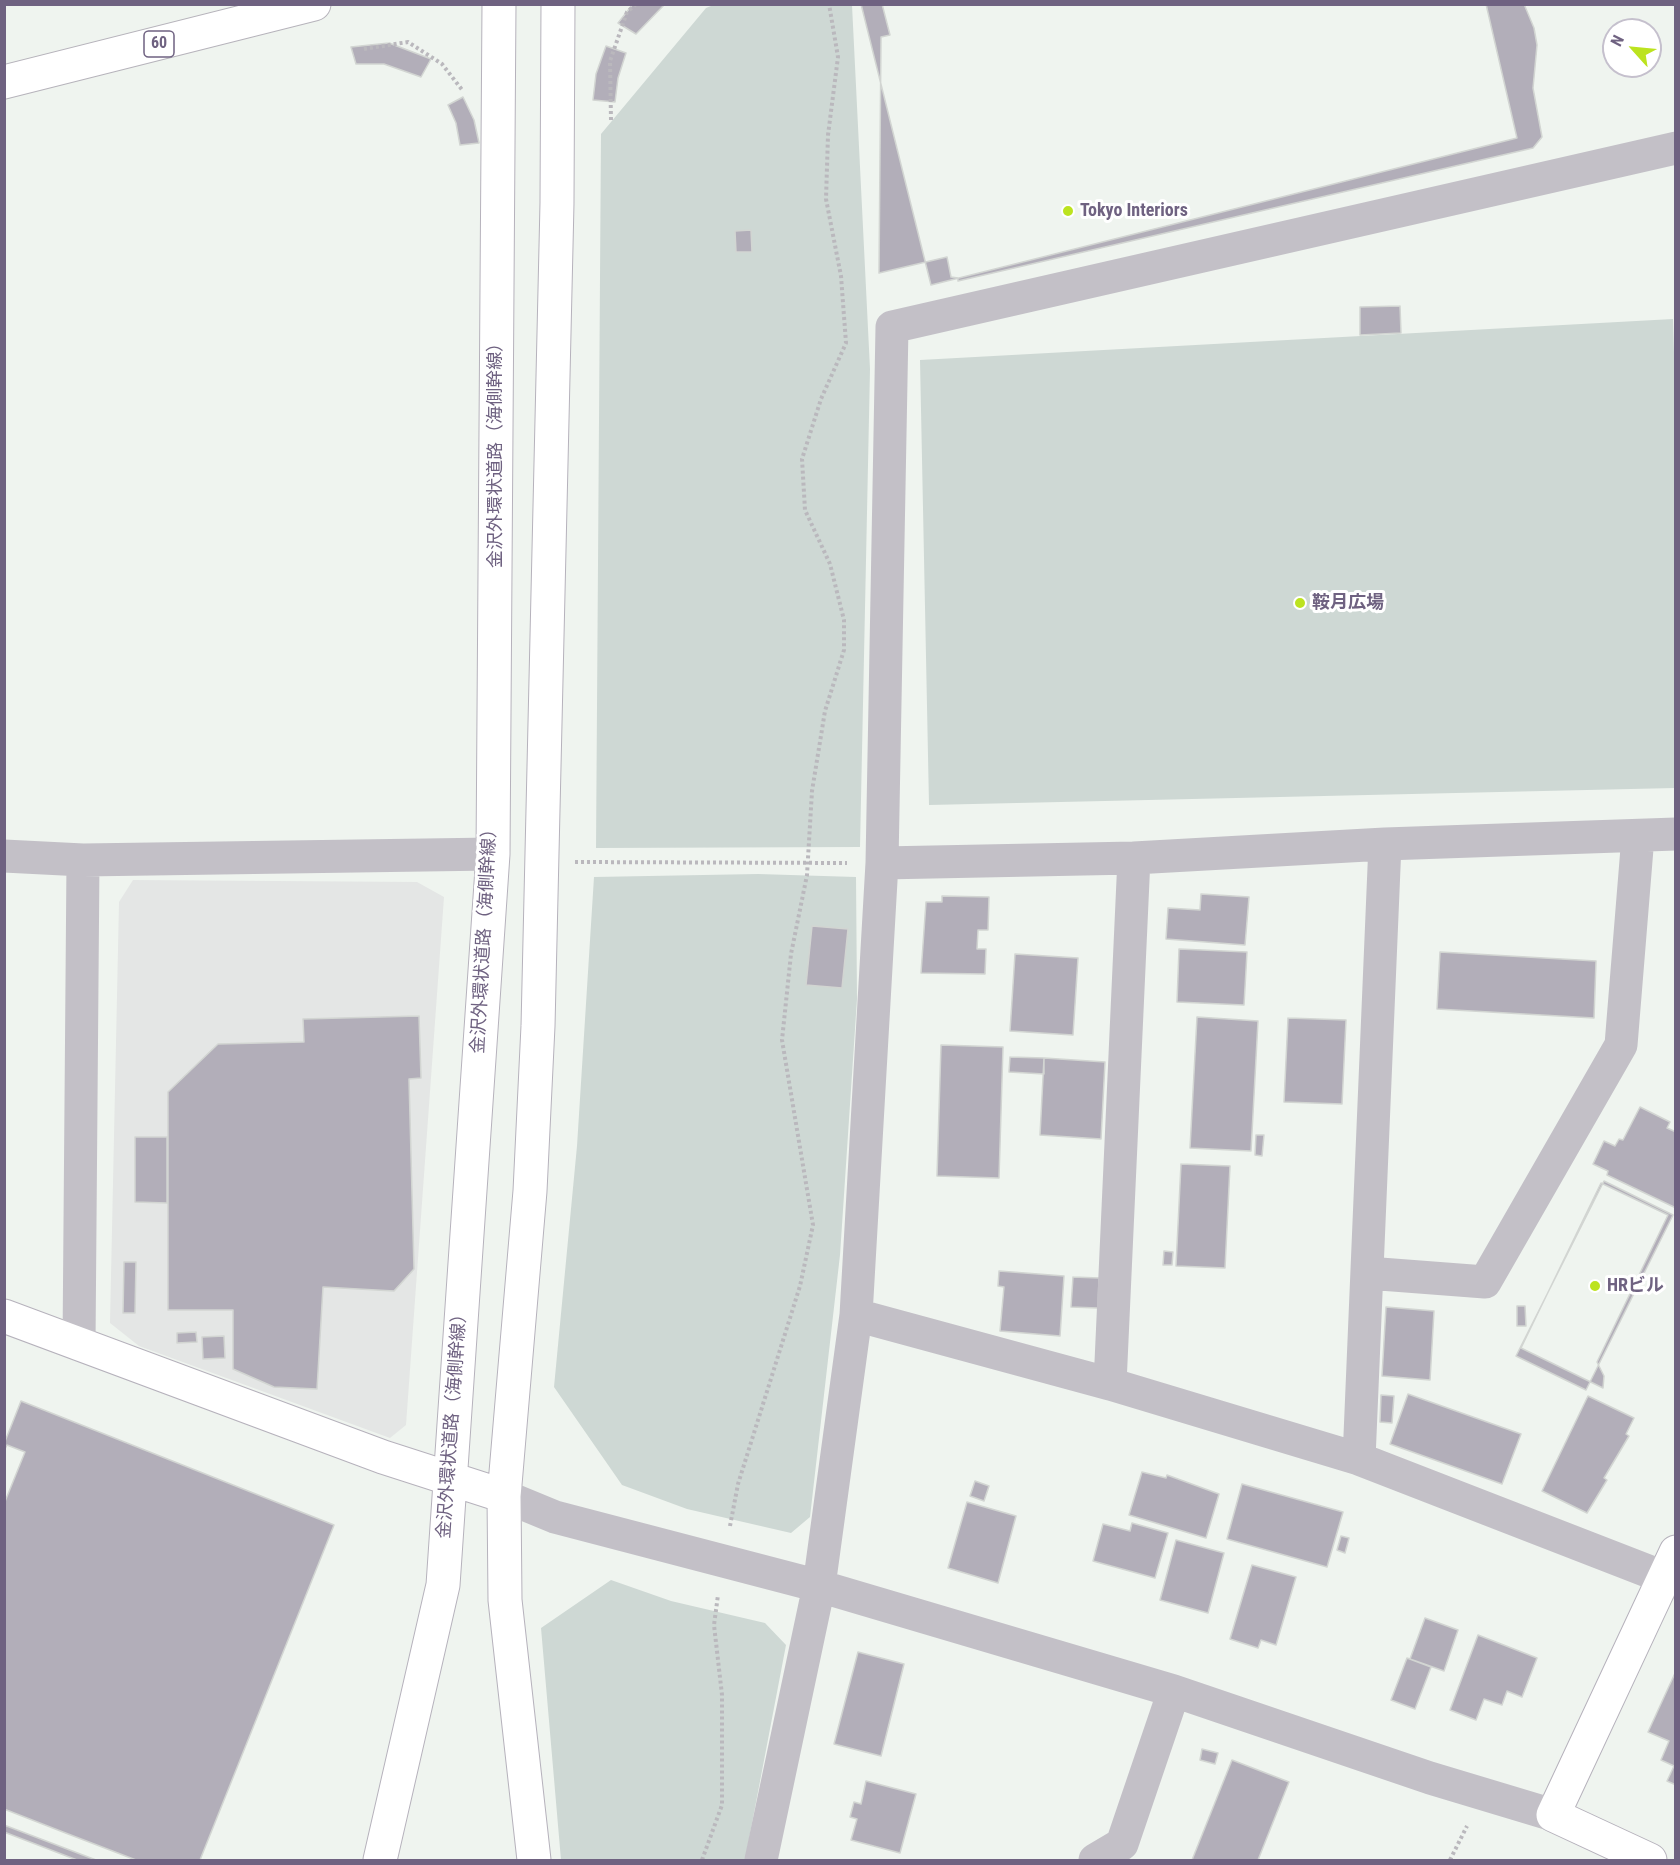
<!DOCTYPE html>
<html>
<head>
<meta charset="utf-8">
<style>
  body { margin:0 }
  #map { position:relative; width:1680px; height:1865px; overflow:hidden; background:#eff4ef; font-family:"Roboto Condensed",sans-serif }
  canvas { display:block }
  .frame { position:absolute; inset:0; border:6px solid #6f6281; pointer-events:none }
  .north { position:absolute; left:1602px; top:18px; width:60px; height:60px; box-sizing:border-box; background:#fff; border:2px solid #c5c0cd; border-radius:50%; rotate:297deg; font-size:16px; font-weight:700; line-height:24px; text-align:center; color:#6f6281 }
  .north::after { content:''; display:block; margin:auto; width:21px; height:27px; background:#bce31f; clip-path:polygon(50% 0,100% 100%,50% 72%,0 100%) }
</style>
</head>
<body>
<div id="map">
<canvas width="1680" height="1865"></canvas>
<div class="frame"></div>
<div class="north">N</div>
</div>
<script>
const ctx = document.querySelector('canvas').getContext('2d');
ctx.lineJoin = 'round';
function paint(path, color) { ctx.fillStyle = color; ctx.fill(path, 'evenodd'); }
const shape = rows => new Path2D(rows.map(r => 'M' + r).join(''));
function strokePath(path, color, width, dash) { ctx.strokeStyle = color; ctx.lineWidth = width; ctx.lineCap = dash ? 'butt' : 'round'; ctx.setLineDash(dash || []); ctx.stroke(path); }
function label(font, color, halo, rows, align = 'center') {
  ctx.font = font + ' "Roboto Condensed","Noto Sans JP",sans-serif'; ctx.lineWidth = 6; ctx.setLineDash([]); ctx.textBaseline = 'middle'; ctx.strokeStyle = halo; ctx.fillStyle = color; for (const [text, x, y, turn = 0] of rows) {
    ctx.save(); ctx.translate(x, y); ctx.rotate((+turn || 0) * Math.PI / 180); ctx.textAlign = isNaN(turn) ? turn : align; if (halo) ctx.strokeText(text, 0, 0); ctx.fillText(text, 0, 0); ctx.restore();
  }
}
paint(shape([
  [133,880,417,882,444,897,406,1425,390,1438,139,1346,110,1323,119,902]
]), '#e4e6e5');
paint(shape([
  [716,4,852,5,870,369,860,847,596,848,601,134,706,8],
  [1673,319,1676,419,1675,788,929,805,920,360],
  [758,874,856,877,857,999,840,1255,810,1517,791,1533,687,1509,622,1485,554,1387,577,1146,594,877],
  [611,1580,671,1601,765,1623,786,1645,745,1860,561,1860,541,1628]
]), '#ced8d4');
const building = shape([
  [633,4,665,4,636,34,618,23,633,4],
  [861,4,1486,4,1517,138,931,285,861,4],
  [882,4,1524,4,1534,28,1537,45,1533,88,1542,137,1533,148,958,281,958,278,951,277,947,257,879,273,881,37,890,35,882,4],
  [389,43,431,59,421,77,384,64,356,64,351,47,389,43],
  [606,46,626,53,618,78,615,102,593,100,596,74,606,46],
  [463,97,474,120,479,143,460,145,456,123,448,105,463,97],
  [751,230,752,252,736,252,735,231,751,230],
  [1400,306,1401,333,1360,335,1360,307,1400,306],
  [1201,894,1249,897,1245,945,1166,939,1168,908,1200,910,1201,894],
  [942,896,989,897,988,930,978,930,977,949,986,949,985,974,921,973,926,902,942,902,942,896],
  [812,926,848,929,842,988,806,985,812,926],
  [1179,949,1247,952,1244,1005,1177,1002,1179,949],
  [1440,952,1596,961,1594,1018,1437,1009,1440,952],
  [1015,954,1078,958,1073,1035,1010,1031,1015,954],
  [419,1016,421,1078,409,1079,414,1269,394,1291,323,1287,317,1389,274,1387,233,1369,233,1310,168,1310,168,1092,218,1044,304,1042,303,1019,419,1016],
  [1197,1017,1258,1021,1251,1151,1190,1148,1197,1017],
  [1288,1018,1346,1020,1342,1104,1284,1102,1288,1018],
  [941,1045,1003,1047,999,1178,937,1176,941,1045],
  [1010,1057,1044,1058,1044,1074,1009,1072,1010,1057],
  [1044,1058,1105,1062,1101,1139,1040,1135,1044,1058],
  [1640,1107,1670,1122,1667,1128,1676,1132,1676,1208,1607,1175,1608,1171,1593,1164,1604,1141,1615,1146,1619,1139,1623,1140,1640,1107],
  [1256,1135,1264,1135,1262,1156,1255,1155,1256,1135],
  [135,1137,167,1137,167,1203,135,1202,135,1137],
  [1181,1164,1230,1166,1225,1268,1176,1266,1181,1164],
  [1604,1181,1673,1215,1586,1390,1516,1356,1604,1181],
  [1601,1183,1668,1215,1597,1362,1604,1376,1603,1388,1521,1348,1601,1183],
  [1164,1251,1173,1252,1172,1265,1163,1265,1164,1251],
  [124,1262,136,1262,135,1313,123,1313,124,1262],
  [999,1271,1064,1276,1060,1336,1000,1331,1004,1287,998,1286,999,1271],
  [1073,1277,1099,1278,1098,1308,1071,1307,1073,1277],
  [1517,1306,1525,1306,1526,1326,1517,1326,1517,1306],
  [1386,1307,1434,1311,1430,1380,1382,1376,1386,1307],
  [196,1332,197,1342,177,1343,177,1333,196,1332],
  [224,1336,225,1358,203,1359,202,1337,224,1336],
  [1408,1394,1521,1434,1502,1484,1390,1444,1408,1394],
  [1381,1395,1394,1396,1392,1423,1380,1422,1381,1395],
  [1588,1396,1634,1418,1626,1434,1629,1436,1604,1478,1607,1480,1587,1513,1542,1491,1588,1396],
  [21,1401,334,1525,200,1860,77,1860,4,1832,4,1444,21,1401],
  [7,1445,25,1452,4,1504,4,1451,7,1445],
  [1142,1472,1166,1478,1167,1475,1219,1494,1206,1538,1129,1515,1142,1472],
  [975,1481,989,1486,984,1501,970,1496,975,1481],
  [1242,1484,1343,1512,1327,1567,1227,1539,1242,1484],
  [967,1502,1016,1516,998,1583,948,1568,967,1502],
  [1132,1523,1168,1533,1155,1578,1093,1561,1103,1524,1130,1531,1132,1523],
  [1341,1536,1349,1538,1345,1553,1337,1550,1341,1536],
  [1176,1540,1224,1553,1208,1613,1160,1600,1176,1540],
  [1252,1565,1296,1577,1276,1645,1261,1640,1258,1648,1230,1639,1252,1565],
  [1425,1618,1458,1630,1444,1671,1410,1659,1425,1618],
  [1478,1635,1537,1658,1522,1697,1507,1691,1502,1705,1484,1699,1476,1720,1450,1710,1478,1635],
  [858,1652,904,1664,881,1756,834,1744,858,1652],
  [1407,1658,1431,1667,1415,1709,1391,1700,1407,1658],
  [1676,1671,1676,1785,1667,1781,1674,1766,1661,1760,1669,1741,1648,1732,1676,1671],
  [1202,1749,1218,1753,1215,1764,1200,1760,1202,1749],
  [1232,1760,1289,1782,1258,1860,1192,1860,1232,1760],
  [866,1781,916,1794,900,1853,851,1840,857,1819,850,1817,854,1802,861,1804,866,1781],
  [4,1809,63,1832,136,1860,96,1860,4,1825,4,1809]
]);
paint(building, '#b2aeb9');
strokePath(building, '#d2d5d2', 1.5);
const secondary = shape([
  [4,1316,383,1457,504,1496],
  [380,1860,443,1585,493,854,499,4],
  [534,1860,505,1600,504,1496,530,1191,538,1026,557,203,558,4],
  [1650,1860,1553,1815,1676,1552]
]);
const primary = shape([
  [4,82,314,4]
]);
strokePath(secondary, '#b6b2bc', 35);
strokePath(primary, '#b6b3bb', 35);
strokePath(shape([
  [364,49,408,42,442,64,463,91],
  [611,120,610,61,627,12,636,4],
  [575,862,847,863],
  [730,1526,738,1484,800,1286,813,1225,782,1040,791,954,807,875,812,791,825,711,844,650,844,620,830,564,805,510,802,459,821,399,846,343,841,276,826,199,828,135,838,57,829,4],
  [702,1860,722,1805,722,1695,714,1625,718,1595],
  [1450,1860,1467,1826]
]), '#bab8bd', 4, [3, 3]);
strokePath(shape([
  [1676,834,1385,844,1359,1459,1676,1582],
  [4,856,83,860,493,854],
  [882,863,1134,858],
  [1367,1273,1485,1282,1621,1045,1638,836],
  [856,1315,1110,1384],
  [79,1344,83,860],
  [1359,1459,1110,1384,1134,858,1385,844],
  [504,1496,555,1517,819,1586,1174,1691,1430,1778,1553,1815],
  [761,1860,819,1586,856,1315,882,863,892,327,1676,148],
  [1095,1860,1122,1844,1174,1691]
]), '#c3c0c7', 33);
strokePath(secondary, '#fff', 33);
strokePath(primary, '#fff', 33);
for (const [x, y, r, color] of [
  [1068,211,6,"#bce31f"],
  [1300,603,6,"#bce31f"],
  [1595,1286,6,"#bce31f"]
]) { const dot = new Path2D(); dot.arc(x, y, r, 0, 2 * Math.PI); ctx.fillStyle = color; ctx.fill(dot); strokePath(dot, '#fff', 2); }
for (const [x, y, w] of [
  [159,44,30]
]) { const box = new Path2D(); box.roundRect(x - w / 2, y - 13, w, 26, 4.5); ctx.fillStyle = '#fff'; ctx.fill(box); strokePath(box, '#6f6281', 1.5); }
label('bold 16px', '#6f6281', null, [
  ["60",159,44]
]);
label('bold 18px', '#6f6281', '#fff', [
  ["Tokyo Interiors",1080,211],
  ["鞍月広場",1312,603],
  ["HRビル",1607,1286]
], 'left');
label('18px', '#6f6281', '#fff', [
  ["金沢外環状道路（海側幹線）",496,451,-90],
  ["金沢外環状道路（海側幹線）",485,937,-87],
  ["金沢外環状道路（海側幹線）",453,1422,-86]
]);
</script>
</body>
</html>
